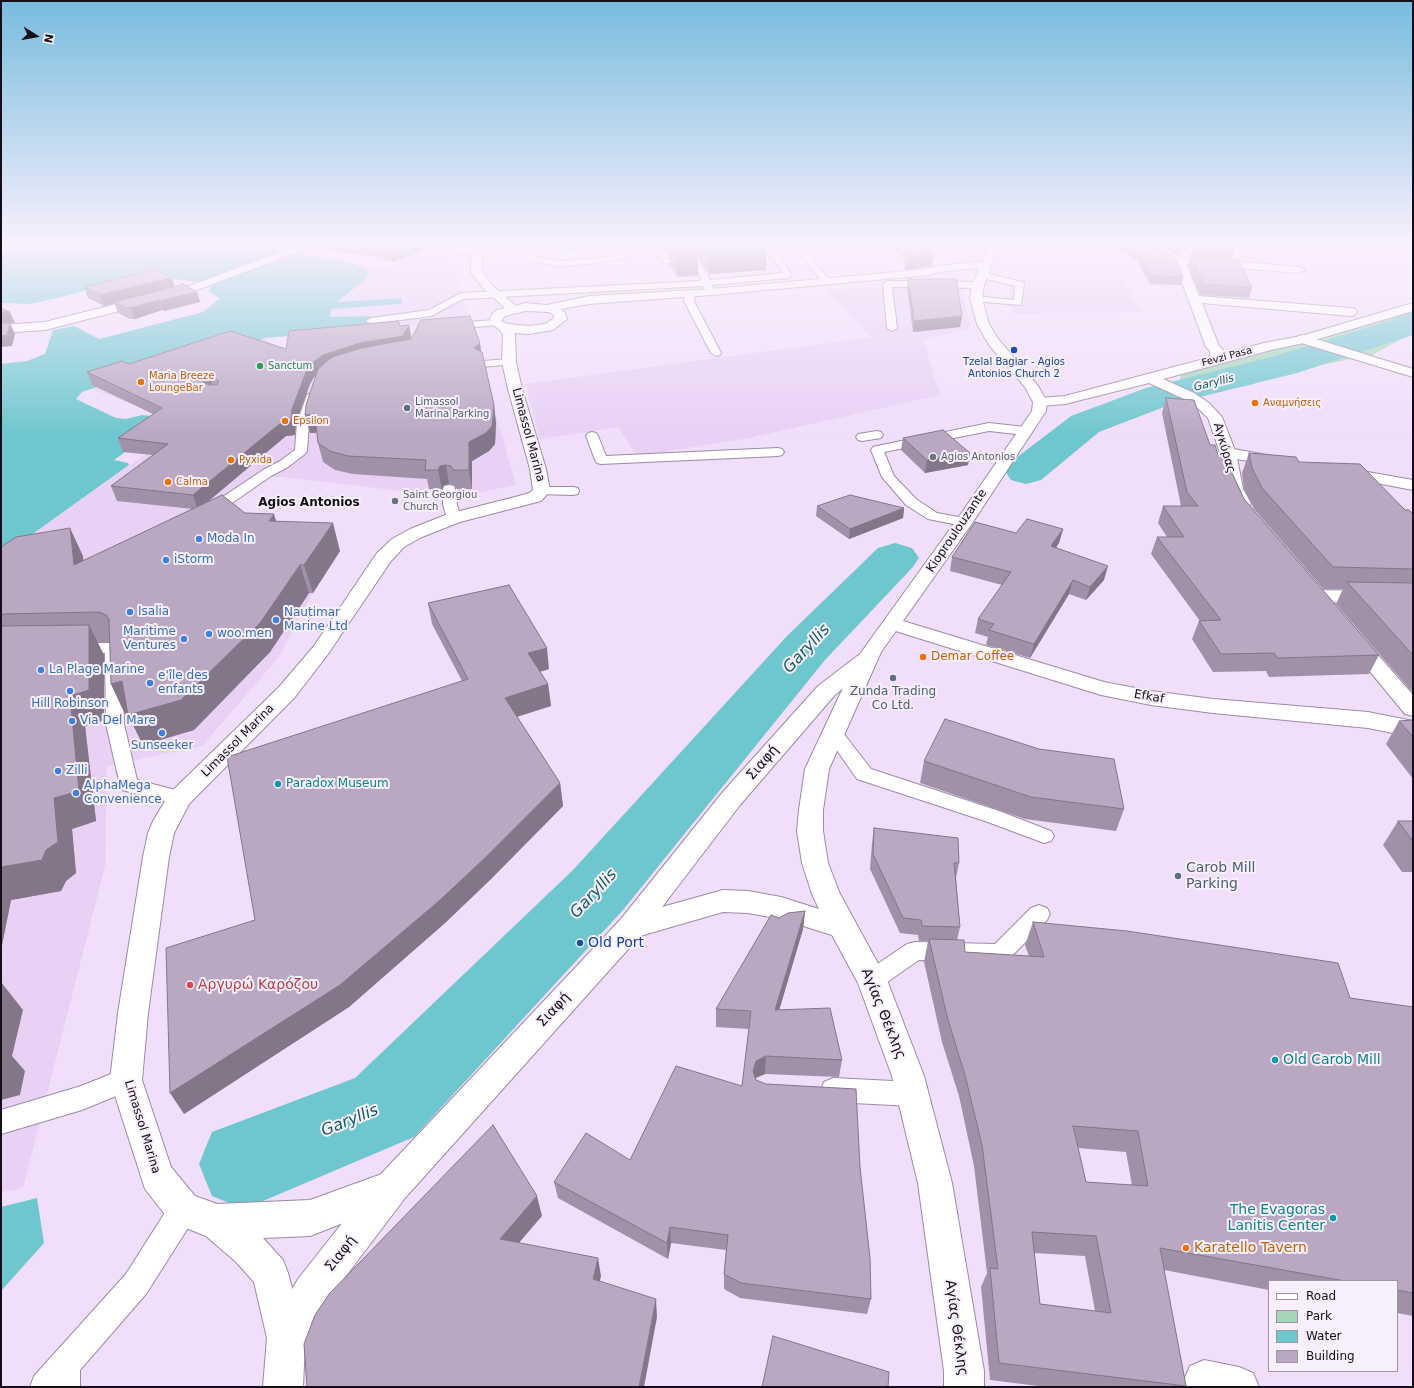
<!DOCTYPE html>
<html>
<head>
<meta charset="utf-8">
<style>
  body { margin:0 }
  #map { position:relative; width:1414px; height:1388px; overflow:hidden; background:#f1defb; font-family:"DejaVu Sans",sans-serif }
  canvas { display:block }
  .frame { position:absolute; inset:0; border:2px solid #140e18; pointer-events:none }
  .legend { position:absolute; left:1268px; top:1280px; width:130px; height:92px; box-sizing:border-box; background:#f7f0fc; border:1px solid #9c96a1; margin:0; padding:5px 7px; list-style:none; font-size:12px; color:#140e18 }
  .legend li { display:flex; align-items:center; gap:8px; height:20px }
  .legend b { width:20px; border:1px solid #9c96a1 }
  .north { position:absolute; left:16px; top:16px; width:40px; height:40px; -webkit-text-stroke:3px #f7f0fc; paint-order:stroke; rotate:101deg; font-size:11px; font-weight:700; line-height:16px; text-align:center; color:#140e18 }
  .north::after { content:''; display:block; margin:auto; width:14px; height:18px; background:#140e18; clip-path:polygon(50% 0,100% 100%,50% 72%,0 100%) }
</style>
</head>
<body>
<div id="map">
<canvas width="1414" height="1388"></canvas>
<div class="frame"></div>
<ul class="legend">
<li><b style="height:5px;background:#fff"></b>Road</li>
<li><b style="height:11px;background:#a5d6ba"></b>Park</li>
<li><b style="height:11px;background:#6ec7ce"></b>Water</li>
<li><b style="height:11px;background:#baa8c3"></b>Building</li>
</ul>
<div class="north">N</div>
</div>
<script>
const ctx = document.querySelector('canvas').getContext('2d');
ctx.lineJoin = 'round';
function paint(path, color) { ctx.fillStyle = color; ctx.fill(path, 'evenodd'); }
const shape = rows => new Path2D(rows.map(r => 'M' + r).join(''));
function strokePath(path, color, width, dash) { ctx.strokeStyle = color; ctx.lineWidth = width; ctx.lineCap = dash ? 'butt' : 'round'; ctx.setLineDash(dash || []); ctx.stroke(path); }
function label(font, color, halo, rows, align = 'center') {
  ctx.font = font + ' "DejaVu Sans",sans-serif'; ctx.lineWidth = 4; ctx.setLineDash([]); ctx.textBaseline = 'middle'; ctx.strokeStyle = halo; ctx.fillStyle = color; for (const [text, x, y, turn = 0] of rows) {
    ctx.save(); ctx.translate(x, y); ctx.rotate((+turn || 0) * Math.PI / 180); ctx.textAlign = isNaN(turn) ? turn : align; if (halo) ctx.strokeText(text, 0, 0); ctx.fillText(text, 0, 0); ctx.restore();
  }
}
paint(shape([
  [419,253,451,259,516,485,472,494,427,494,282,477,266,477,221,513,247,590,313,593,278,658,202,746,107,766,105,866,23,1188,1,1192,1,555,6,553,188,424,82,386,265,338,297,365,416,346,417,325,371,329,371,316,330,317,331,309,401,304,402,298,336,302,366,279,369,269,383,269],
  [1019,279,1122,279,1141,312,1014,314,1008,305,1010,285],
  [960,282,971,329,923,339,940,395,749,438,637,456,618,427,540,439,525,384,871,337,826,290]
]), '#e8d1f4');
paint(shape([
  [1413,309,1413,333,1372,355,1280,373,1250,385,1199,393,1180,379,1181,374,1301,343]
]), '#a5d6ba');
paint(shape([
  [566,242,590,242,583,245,582,250,574,252,566,251,564,249,568,246,569,243],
  [56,245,56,251,174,245,270,247,280,251,348,262,369,269,366,279,337,302,402,298,401,304,331,309,330,317,371,316,371,329,265,338,252,344,118,380,82,392,76,399,116,418,126,419,142,415,152,416,131,448,114,460,128,463,129,465,6,553,1,555,1,364,27,361,45,354,53,330,74,326,99,339,203,312,220,298,208,292,211,287,195,282,151,276,135,276,66,296,30,304,1,303,1,251,26,250,39,246],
  [37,1198,44,1243,1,1291,1,1207]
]), '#6ec7ce');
paint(shape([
  [1413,309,1413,335,1297,373,1172,404,1099,432,1041,480,1026,484,1011,480,1005,471,1011,462,1071,416,1146,388,1272,357,1392,320,1401,312,1413,309],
  [895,543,912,548,919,558,912,568,825,660,623,910,414,1137,244,1209,212,1196,199,1164,212,1132,355,1078,573,870,787,636,878,548,895,543]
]), '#6ec7ce');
const service = shape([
  [518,242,526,242,537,257,562,261,617,256,625,252,621,242,629,242,633,253,619,260,562,267,531,261,522,248,500,249,496,247,500,245,518,242],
  [649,242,657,242,669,259,699,261,708,275,710,280,783,273,762,242,770,242,792,275,788,278,712,285,716,292,711,295,708,294,703,286,463,299,431,316,371,324,366,321,371,318,429,310,461,293,701,281,700,275,693,265,664,263,660,260,649,242],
  [875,243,878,243,878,247,808,253,830,281,826,284,823,283,798,251,802,249,875,243],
  [981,272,1023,282,1024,284,1021,305,973,301,971,299,973,297,976,296,1014,300,1015,286,978,277,977,275,981,272],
  [887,281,978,282,982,285,978,288,892,287,897,328,892,331,887,328,883,284,887,281],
  [690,291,695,294,694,301,721,353,720,355,716,356,711,353,684,301,685,294,690,291],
  [496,320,499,321,501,323,499,325,451,329,446,326,451,323,496,320],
  [509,359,514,362,513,364,483,367,478,364,483,361,509,359],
  [313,392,319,395,309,423,307,451,305,454,288,467,271,476,225,508,215,508,213,505,215,502,263,470,280,461,295,450,297,423,307,395,313,392],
  [989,423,1025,427,1029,429,1031,431,1029,433,1025,435,989,431,884,452,894,476,916,499,937,513,969,519,971,522,969,525,964,526,928,519,906,505,882,477,871,450,873,447,877,446,989,423],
  [877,431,881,432,883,435,881,438,862,441,858,440,856,437,858,434,877,431],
  [592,432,596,433,598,436,606,456,778,448,782,449,784,452,782,455,778,456,601,464,597,463,595,460,586,436,588,433,592,432],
  [449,485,454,486,455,489,457,505,461,518,459,521,454,522,449,521,447,518,443,505,443,489,444,486,449,485],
  [542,487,573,487,578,488,579,491,578,494,573,495,537,494,536,491,537,488,542,487],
  [77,643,113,643,119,645,121,648,124,724,137,780,187,793,190,798,187,803,180,805,122,790,120,785,106,724,105,653,71,651,69,648,71,645,77,643],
  [834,727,840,729,871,769,999,811,1051,831,1054,836,1051,841,1044,843,985,821,857,779,825,733,828,729,834,727],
  [1039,905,1047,908,1050,914,1047,920,1008,960,1000,962,919,960,880,987,872,990,864,987,861,980,864,973,907,944,915,942,995,944,1031,908,1039,905],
  [126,1068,135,1072,138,1080,135,1088,82,1110,1,1134,1,1110,81,1086,126,1068],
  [833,1078,913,1082,922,1086,925,1094,922,1102,913,1106,833,1102,824,1098,821,1090,824,1082,833,1078],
  [183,1196,193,1200,197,1210,193,1220,146,1294,80,1370,80,1387,30,1387,34,1376,126,1274,173,1200,183,1196]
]);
const pedestrian = shape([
  [1228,448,1278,457,1284,459,1286,462,1284,465,1278,467,1222,456,1220,453,1222,450,1228,448],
  [1345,468,1413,480,1413,490,1339,476,1337,473,1339,470,1345,468],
  [1317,590,1413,592,1413,604,1317,602,1310,600,1307,596,1310,592,1317,590],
  [1204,1360,1239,1367,1253,1373,1259,1387,1186,1387,1184,1380,1190,1366,1204,1360]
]);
const minor = shape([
  [307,242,320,242,319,244,200,289,170,298,45,330,1,333,1,325,45,322,192,285,307,242],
  [381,242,409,242,463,248,469,247,472,242,482,242,480,246,504,245,505,247,504,249,481,252,483,273,493,286,516,306,525,303,547,305,589,296,711,289,928,269,938,266,987,261,992,264,987,267,940,272,930,275,711,295,589,304,561,309,565,313,567,319,553,330,529,334,514,333,515,335,516,362,522,389,546,469,550,491,541,501,460,522,422,537,404,547,391,561,328,654,295,697,189,804,174,833,169,857,148,1013,142,1080,171,1167,195,1196,217,1204,310,1200,390,1171,402,1176,407,1188,402,1200,310,1236,263,1238,283,1260,288,1273,305,1338,300,1352,286,1357,272,1352,267,1338,254,1282,236,1262,206,1236,171,1222,145,1189,110,1080,118,1013,143,857,148,833,154,819,171,792,279,687,314,646,377,553,392,539,410,529,448,514,519,496,529,493,533,490,530,469,508,389,502,362,503,335,500,330,489,322,492,314,497,310,505,308,485,290,471,273,471,253,463,254,386,245,381,242],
  [525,311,549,312,554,315,554,318,545,324,529,326,508,324,501,321,505,316,525,311],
  [1190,242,1200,242,1189,257,1299,267,1305,270,1299,273,1186,264,1199,296,1351,308,1355,309,1357,312,1355,315,1351,316,1202,303,1219,346,1223,350,1224,360,1222,363,1212,363,1210,360,1210,351,1206,347,1175,264,1190,242],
  [1303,335,1413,369,1413,377,1298,342,1297,339,1298,336,1303,335],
  [893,618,1104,682,1151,691,1213,699,1368,712,1413,721,1413,737,1368,728,1213,713,1151,705,1101,695,886,628,883,624,886,620,893,618]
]);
const tertiary = shape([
  [1413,303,1413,311,1308,342,1271,350,1163,379,1194,393,1209,403,1222,417,1236,453,1243,489,1251,503,1248,507,1242,508,1236,507,1227,489,1220,453,1208,418,1199,409,1184,399,1149,383,1065,404,1040,406,1035,405,1033,402,1035,399,1040,398,1065,396,1264,343,1301,336,1413,303],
  [1356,636,1363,638,1413,695,1413,716,1405,714,1349,646,1346,642,1349,638,1356,636]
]);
const secondary = shape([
  [990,242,1000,242,984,285,982,299,989,324,999,340,1038,386,1047,402,1046,411,973,522,881,652,829,769,823,810,823,831,828,863,840,894,887,980,924,1076,952,1183,984,1371,984,1387,944,1387,944,1371,918,1183,892,1076,858,983,832,935,781,919,748,913,723,912,640,936,405,1198,324,1305,305,1341,303,1387,263,1387,267,1338,272,1324,298,1279,381,1174,621,919,722,793,818,686,860,654,958,518,1032,411,1033,402,1025,387,989,345,977,324,970,299,972,285,990,242],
  [843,688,805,769,799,810,797,831,802,863,812,894,819,909,781,897,748,891,723,890,662,907,740,805,834,696,843,688]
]);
strokePath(service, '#9c8ba5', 2);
strokePath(pedestrian, '#9c8ba5', 2);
strokePath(minor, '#9c8ba5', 2);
strokePath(tertiary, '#9c8ba5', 2);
strokePath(secondary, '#9c8ba5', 2);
paint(service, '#fff');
paint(pedestrian, '#fff');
paint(minor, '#fff');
paint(tertiary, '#fff');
paint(secondary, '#fff');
paint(shape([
  [269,242,304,242,294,245],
  [311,242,449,242,441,244,421,242,423,251,393,262,375,257,313,248],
  [658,242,760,242,766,270,709,274,699,260,698,259,698,275,677,277,670,265,670,257],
  [894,242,926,242,925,245,934,254,932,266,905,270,904,259,893,250],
  [1108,242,1148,242,1183,277,1181,285,1150,284,1137,261],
  [1152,242,1188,242,1178,256],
  [1194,248,1234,252,1232,259,1252,288,1249,298,1200,295,1188,266],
  [908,279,962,316,960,327,913,332,907,289],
  [84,287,175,287,200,302,164,311,162,310,135,319,130,319,118,313,114,303,104,306,88,298],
  [409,325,411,337,410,339,480,343,481,351,494,405,496,423,495,444,489,451,472,461,472,489,457,489,454,485,449,484,444,485,442,489,429,489,427,479,353,474,335,470,323,462,318,443,317,433,310,433,316,376,314,377,310,384,296,422,295,435,286,436,207,502,245,513,276,521,340,551,313,593,309,593,270,652,194,730,143,745,128,713,125,714,111,684,110,642,97,642,104,655,104,720,85,726,96,821,72,829,76,873,66,881,61,891,11,900,1,950,1,547,83,556,83,561,193,509,117,501,111,486,153,455,123,452,118,438,153,414,92,385,87,372,129,364,286,349,400,326],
  [1166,398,1210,445,1218,455,1232,473,1244,499,1379,655,1369,674,1269,677,1266,671,1213,672,1192,639,1199,621,1200,621,1151,554,1157,537,1167,537,1158,523,1163,506,1181,506,1162,413],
  [903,438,970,453,968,465,925,473,901,450],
  [1249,453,1299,462,1413,514,1413,693,1336,604,1343,589,1323,589,1254,509,1244,489,1242,473],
  [817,506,904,508,903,518,849,539,816,516],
  [1063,529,1059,543,1056,547,1104,580,1086,600,1069,594,1030,658,986,645,988,637,975,633,978,619,1002,585,950,571,952,557,1016,533],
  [428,603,549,669,540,672,548,684,551,706,517,717,560,783,563,806,491,879,445,923,349,1007,184,1114,255,920,462,681,432,624],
  [1413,720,1413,779,1386,744,1399,721],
  [924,761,1124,809,1116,831,1025,819,920,783],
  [1398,821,1413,821,1413,872,1402,872,1383,845],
  [874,828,959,863,956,878,960,927,957,940,965,952,1029,956,1025,945,1033,922,1350,998,1413,1007,1413,1316,1397,1313,1397,1281,1269,1281,1269,1290,1164,1270,1186,1386,1185,1387,1046,1387,990,1380,981,1287,987,1273,974,1166,959,1096,942,1042,924,962,928,941,919,941,918,935,900,933,870,869,872,843],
  [1078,1148,1126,1152,1132,1185,1086,1182],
  [1034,1253,1085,1256,1095,1311,1040,1304],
  [805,911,803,929,779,1010,842,1060,839,1077,765,1074,756,1078,756,1080,860,1167,871,1299,867,1314,740,1298,724,1289,724,1274,726,1250,671,1243,668,1259,558,1198,554,1182,630,1160,742,1086,749,1029,716,1027,716,1009,779,918]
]), '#a090a8');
paint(shape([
  [293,242,304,242,294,245],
  [421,242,423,251,393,262,391,252],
  [441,242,449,242,441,244],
  [924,242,926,242,922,255,923,243],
  [1185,242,1188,242,1178,256,1180,249],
  [698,249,698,275,677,277,676,250],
  [767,249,766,270,709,274,709,253],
  [934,254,932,266,905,270,906,258],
  [172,278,175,288,104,306,100,295],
  [197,292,200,302,164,311,160,301],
  [159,300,162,310,135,319,131,308],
  [1,312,10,312,15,323,10,323,15,334,12,346,1,347],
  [962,316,960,327,913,332,914,321],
  [409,325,411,337,405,349,327,368,314,377,310,384,296,422,295,435,286,436,198,510,193,495,292,409,306,372,311,364,323,355,360,343],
  [480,343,482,360,474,348],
  [210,375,214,388,207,391,203,382,203,378],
  [494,405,496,423,495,444,489,451,472,461,472,489,469,470,469,442],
  [315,414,319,432,310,433,305,415],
  [970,453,968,465,925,473,927,460],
  [446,465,449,484,444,485,442,489,438,470,440,466],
  [904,508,903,518,849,539,850,529],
  [274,514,282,541,269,521],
  [333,523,340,551,313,593,304,565],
  [70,528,83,556,87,593,74,565],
  [1063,529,1059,543,1048,559,1051,546],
  [300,565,309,593,270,652,194,730,143,745,128,715],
  [1108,566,1104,580,1086,600,1090,587],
  [1073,580,1069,594,1030,658,1034,644],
  [89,625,104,655,104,720,85,726,96,821,72,829,76,873,66,881,61,891,11,900,1,950,1,867,54,798,70,696],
  [547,648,549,669,531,674,528,653],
  [122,681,136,711,125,714,111,684],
  [548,684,551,706,509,719,505,698],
  [560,783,563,806,491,879,445,923,349,1007,184,1114,170,1093],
  [805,911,803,929,774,1028,775,1010],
  [1,982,23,1010,12,1056,25,1071,20,1095,1,1100],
  [766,1056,765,1074,755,1078,753,1071,756,1061],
  [537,1196,542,1216,506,1258,500,1239],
  [670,1227,671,1243,668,1259,667,1243],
  [598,1258,601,1276,596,1298,593,1279],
  [656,1299,657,1317,644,1387,639,1387]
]), '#827688');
const building = shape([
  [330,242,420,242,391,252,373,248,330,242],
  [671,242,693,242,698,249,676,250,671,242],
  [701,242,760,242,767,249,709,253,701,242],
  [898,242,924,242,923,243,934,254,906,258,905,248,898,242],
  [1120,242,1148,242,1176,260,1183,277,1152,276,1138,254,1120,242],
  [1167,242,1185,242,1180,249,1167,242],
  [1199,242,1230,242,1234,252,1194,248,1199,242],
  [1191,256,1239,260,1252,288,1203,284,1191,256],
  [156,269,172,278,100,295,84,287,156,269],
  [908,279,956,279,962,316,914,321,908,279],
  [183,284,197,292,160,301,159,300,131,308,126,308,114,302,167,289,183,284],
  [1,308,10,312,1,312,1,308],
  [470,316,480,343,474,348,482,352,494,405,492,426,486,433,469,442,469,470,453,470,451,466,446,465,440,466,438,470,425,470,426,460,348,456,330,451,318,443,315,414,305,415,306,405,318,369,332,357,362,348,411,339,421,320,470,316],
  [398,321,400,326,409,325,403,336,360,343,323,355,311,364,306,372,292,409,291,421,282,422,193,495,111,486,168,444,118,438,162,408,87,372,122,361,129,364,230,331,286,349,289,331,398,321],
  [210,375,219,381,217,385,208,385,203,382,203,378,210,375],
  [1,323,10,323,7,335,1,336,1,323],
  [1166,398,1194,400,1210,445,1215,445,1218,455,1228,456,1232,473,1244,499,1379,655,1278,658,1274,653,1221,654,1199,621,1221,620,1157,537,1184,537,1163,506,1198,506,1187,492,1166,398],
  [943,430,970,453,927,460,903,438,943,430],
  [1249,453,1296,457,1299,462,1360,464,1405,510,1409,510,1413,514,1413,569,1333,567,1262,488,1252,468,1249,453],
  [222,495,245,513,274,514,269,521,333,523,304,565,300,565,260,623,181,700,128,715,122,681,111,684,109,619,106,615,99,612,1,614,1,547,16,537,70,528,74,565,222,495],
  [850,495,904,508,850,529,817,506,850,495],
  [1027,519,1063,529,1051,546,1108,566,1090,587,1073,580,1034,644,989,630,994,624,978,619,1011,572,952,557,975,522,1016,533,1027,519],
  [1347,582,1413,583,1413,655,1347,582],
  [509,585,547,648,528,653,548,684,505,698,560,783,486,857,439,901,340,985,170,1093,166,948,255,920,227,757,468,679,428,603,509,585],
  [89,625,89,690,70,696,79,791,54,798,58,842,46,850,42,860,1,867,1,626,89,625],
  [945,719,1039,749,1114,759,1124,809,1031,797,924,761,945,719],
  [1413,720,1413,737,1399,721,1413,720],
  [1398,821,1413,821,1413,841,1398,821],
  [874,828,958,838,959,863,954,863,960,927,922,926,921,920,903,918,873,854,874,828],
  [805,911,775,1010,830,1008,842,1060,766,1056,756,1061,753,1071,756,1080,766,1084,856,1089,860,1167,870,1258,871,1299,741,1283,724,1274,728,1235,670,1227,667,1243,554,1182,586,1133,630,1160,676,1066,742,1086,751,1011,716,1009,771,915,779,918,788,913,805,911],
  [1033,922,1127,931,1338,963,1350,998,1413,1007,1413,1293,1397,1290,1397,1281,1345,1281,1160,1248,1186,1386,999,1363,990,1268,998,1269,982,1145,965,1075,948,1020,929,939,964,940,965,952,1044,957,1033,922],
  [1073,1126,1138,1131,1148,1186,1086,1182,1073,1126],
  [1032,1232,1096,1236,1111,1313,1040,1304,1032,1232],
  [493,1125,537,1196,500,1239,598,1258,593,1279,656,1299,639,1387,307,1387,304,1344,315,1315,329,1294,493,1125],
  [773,1336,889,1372,888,1387,762,1387,773,1336]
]);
paint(building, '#baa8c3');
strokePath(building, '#827688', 1);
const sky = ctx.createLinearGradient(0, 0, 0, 436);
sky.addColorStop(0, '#77bcde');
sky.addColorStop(0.56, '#f9f0fd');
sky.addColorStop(1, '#f9f0fd00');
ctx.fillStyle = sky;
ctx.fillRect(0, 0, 1414, 436);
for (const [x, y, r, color] of [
  [1014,350,4,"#1a4fb4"],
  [260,366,4,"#2e9e5b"],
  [141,382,4,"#e8710a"],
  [1255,403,4,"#e8710a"],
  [407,408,4,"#5c6f8a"],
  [285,421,4,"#e8710a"],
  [933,457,4,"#6b7280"],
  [231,460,4,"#e8710a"],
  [168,482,4,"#e8710a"],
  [395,501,4,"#6b7280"],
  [199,539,4,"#3f7fe0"],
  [166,560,4,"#3f7fe0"],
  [130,612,4,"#3f7fe0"],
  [276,620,4,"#3f7fe0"],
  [209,634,4,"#3f7fe0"],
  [184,639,4,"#3f7fe0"],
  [923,657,4,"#e8710a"],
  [41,670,4,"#3f7fe0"],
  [893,678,4,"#5c6f8a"],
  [150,683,4,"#3f7fe0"],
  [70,691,4,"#3f7fe0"],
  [72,721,4,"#3f7fe0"],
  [162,733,4,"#3f7fe0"],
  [58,771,4,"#3f7fe0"],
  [278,784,4,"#0f9aa8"],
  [76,793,4,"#3f7fe0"],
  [1178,876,4,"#5c6f8a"],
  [580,943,4,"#1a4fb4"],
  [190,985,4,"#e0444e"],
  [1275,1060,4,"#0f9aa8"],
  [1333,1218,4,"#0f9aa8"],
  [1186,1248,4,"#e8710a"]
]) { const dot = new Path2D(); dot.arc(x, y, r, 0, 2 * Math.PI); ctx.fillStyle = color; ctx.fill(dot); strokePath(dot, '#f7f0fc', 1.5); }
label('10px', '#140e18', '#f7f0fc', [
  ["Fevzi Pasa",1227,357,-15]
]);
label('10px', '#164399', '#f7f0fc', [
  ["Tzelal Bagiar - Agios",1014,362],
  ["Antonios Church 2",1014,374]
]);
label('10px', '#27864d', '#f7f0fc', [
  ["Sanctum",268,366]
], 'left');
label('10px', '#c56008', '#f7f0fc', [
  ["Maria Breeze",149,376],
  ["LoungeBar",149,388],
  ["Αναμνήσεις",1263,403],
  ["Epsilon",293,421],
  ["Pyxida",239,460],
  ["Calma",176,482]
], 'left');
label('10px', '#4e5e75', '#f7f0fc', [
  ["Limassol",415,402],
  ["Marina Parking",415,414]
], 'left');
label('10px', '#5b616d', '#f7f0fc', [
  ["Agios Antonios",941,457],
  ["Saint Georgiou",403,495],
  ["Church",403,507]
], 'left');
label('italic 11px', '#105d63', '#f7f0fc', [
  ["Garyllis",1214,383,-14]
]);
label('12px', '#140e18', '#f7f0fc', [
  ["Limassol Marina",528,435,75],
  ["Αγκύρας",1224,448,74],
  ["Kioproulouzante",957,531,-56],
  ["Efkaf",1149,697,10],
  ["Limassol Marina",238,741,-45],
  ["Limassol Marina",142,1127,73]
]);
label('bold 12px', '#140e18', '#f7f0fc', [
  ["Agios Antonios",309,503]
]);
label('12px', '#366cbe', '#f7f0fc', [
  ["Moda In",207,539],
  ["iStorm",174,560],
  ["Isalia",138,612],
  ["Nautimar",284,613],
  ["Marine Ltd",284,627],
  ["Maritime",176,632,"right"],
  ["Ventures",176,646,"right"],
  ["woo.men",217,634],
  ["La Plage Marine",49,670],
  ["e'île des",158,676],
  ["enfants",158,690],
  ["Hill Robinson",70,704,"center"],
  ["Via Del Mare",80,721],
  ["Sunseeker",162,746,"center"],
  ["Zilli",66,771],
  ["AlphaMega",84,786],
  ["Convenience",84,800]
], 'left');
label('12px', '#c56008', '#f7f0fc', [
  ["Demar Coffee",931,657]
], 'left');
label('12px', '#4e5e75', '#f7f0fc', [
  ["Zunda Trading",893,692],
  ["Co Ltd.",893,706]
]);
label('12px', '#0d838f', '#f7f0fc', [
  ["Paradox Museum",286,784]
], 'left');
label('14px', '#140e18', '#f7f0fc', [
  ["Σιαφή",763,763,-49],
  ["Σιαφή",554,1010,-47],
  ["Αγίας Θέκλης",883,1014,68],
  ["Σιαφή",341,1254,-52],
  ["Αγίας Θέκλης",956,1328,82]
]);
label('14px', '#4e5e75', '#f7f0fc', [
  ["Carob Mill",1186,868],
  ["Parking",1186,884]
], 'left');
label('14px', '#164399', '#f7f0fc', [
  ["Old Port",588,943]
], 'left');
label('14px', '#be3a42', '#f7f0fc', [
  ["Αργυρώ Καρόζου",198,985]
], 'left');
label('14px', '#0d838f', '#f7f0fc', [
  ["Old Carob Mill",1283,1060],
  ["The Evagoras",1325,1210,"right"],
  ["Lanitis Center",1325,1226,"right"]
], 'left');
label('14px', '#c56008', '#f7f0fc', [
  ["Karatello Tavern",1194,1248]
], 'left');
label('italic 16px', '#105d63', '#f7f0fc', [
  ["Garyllis",807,649,-47],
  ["Garyllis",594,894,-47],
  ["Garyllis",350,1121,-22]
]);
</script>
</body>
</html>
